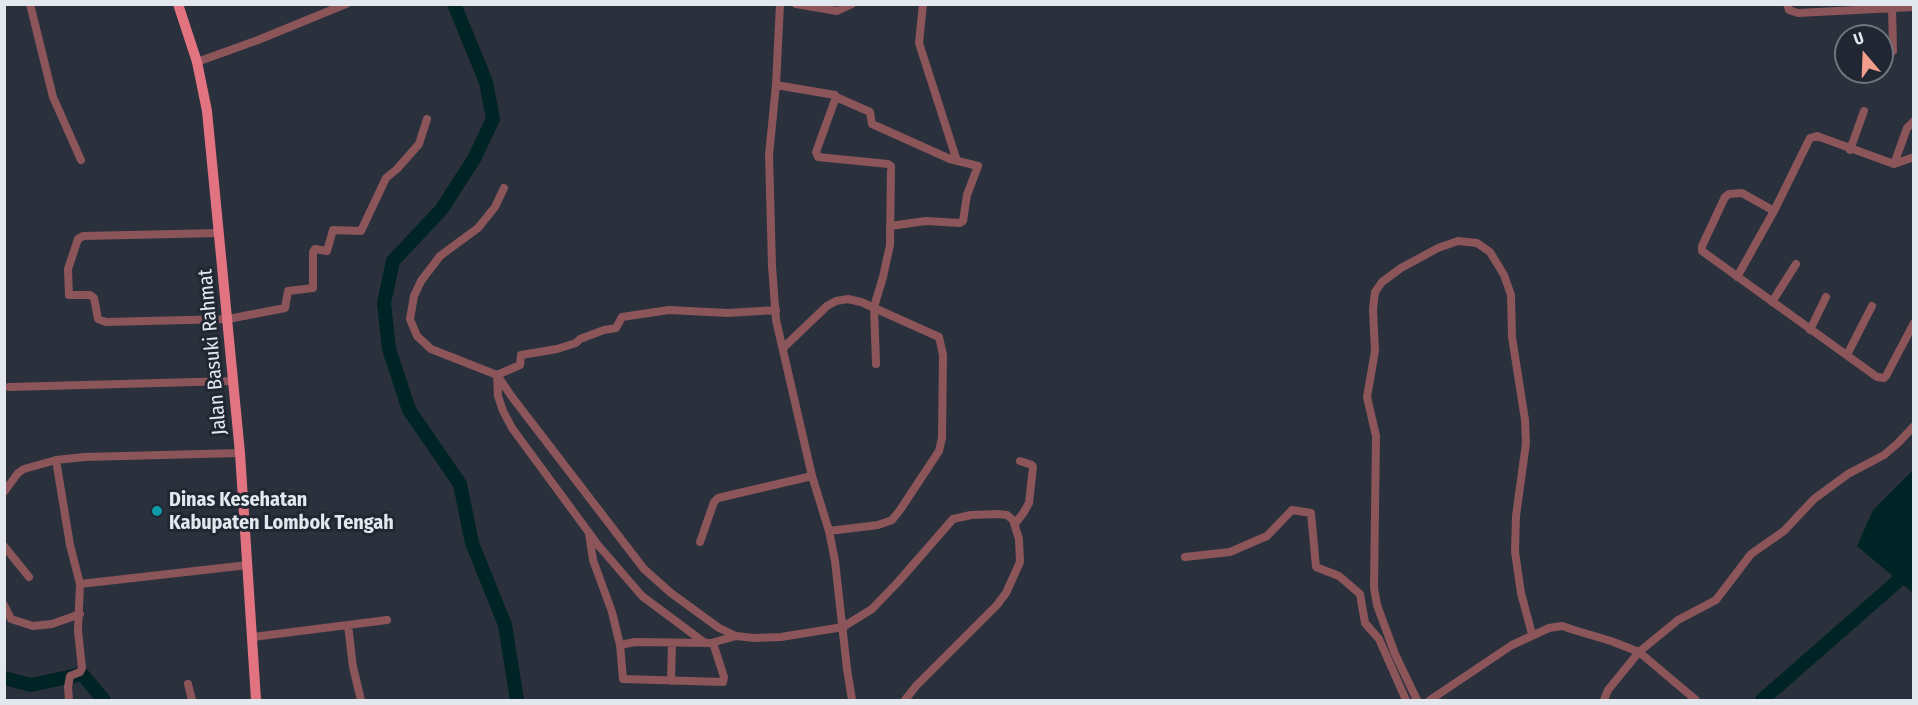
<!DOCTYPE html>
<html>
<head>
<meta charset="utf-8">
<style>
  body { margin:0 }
  #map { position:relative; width:1918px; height:705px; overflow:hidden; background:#2a313c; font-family:"Fira Sans Condensed",sans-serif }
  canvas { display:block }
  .frame { position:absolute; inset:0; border:6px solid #e3e7ee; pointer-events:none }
  .north { position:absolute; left:1834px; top:24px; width:60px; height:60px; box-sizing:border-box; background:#212732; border:2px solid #6f747d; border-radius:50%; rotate:341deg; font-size:16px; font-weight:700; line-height:24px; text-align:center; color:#e3e7ee }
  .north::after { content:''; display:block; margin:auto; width:21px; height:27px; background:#f49d8c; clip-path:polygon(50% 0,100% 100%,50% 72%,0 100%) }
</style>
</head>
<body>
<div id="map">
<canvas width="1918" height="705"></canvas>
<div class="frame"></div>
<div class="north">U</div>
</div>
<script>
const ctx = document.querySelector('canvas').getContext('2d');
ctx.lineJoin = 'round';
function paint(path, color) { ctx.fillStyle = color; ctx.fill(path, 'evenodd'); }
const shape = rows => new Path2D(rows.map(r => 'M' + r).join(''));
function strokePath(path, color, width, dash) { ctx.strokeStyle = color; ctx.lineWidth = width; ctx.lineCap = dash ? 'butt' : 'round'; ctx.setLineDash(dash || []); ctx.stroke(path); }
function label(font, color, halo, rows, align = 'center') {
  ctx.font = font + ' "Fira Sans Condensed",sans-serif'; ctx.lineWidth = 6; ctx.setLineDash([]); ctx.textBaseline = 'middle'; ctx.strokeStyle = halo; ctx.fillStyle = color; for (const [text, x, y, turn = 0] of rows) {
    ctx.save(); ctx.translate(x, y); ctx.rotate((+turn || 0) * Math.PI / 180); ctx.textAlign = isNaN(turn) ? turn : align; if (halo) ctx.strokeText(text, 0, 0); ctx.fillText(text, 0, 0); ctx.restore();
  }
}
paint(shape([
  [1913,470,1913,593,1857,546,1873,510]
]), '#002426');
strokePath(shape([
  [454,4,486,82,493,119,474,159,441,210,393,261,384,303,389,349,409,410,460,484,472,543,505,625,517,700],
  [4,678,31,685,82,674,104,700],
  [1762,700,1899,580]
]), '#002426', 14);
strokePath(shape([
  [30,4,53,97,81,160],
  [780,4,776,85,769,155,772,266,776,320,812,476,829,531,835,561,847,669,852,700],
  [796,4,837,11,852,4],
  [923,4,919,43,957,161],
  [1787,4,1789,10,1798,13,1914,7],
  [1892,6,1893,51],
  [197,62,258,40,346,4],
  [776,85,835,95,836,97,816,152,818,157,888,164,891,166,890,245,883,277,874,307,876,364],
  [836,97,870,112,872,124,950,159,978,166,967,195,963,221,960,223,926,221,890,226],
  [1850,150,1864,111],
  [1894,164,1907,128,1914,121],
  [504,188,495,207,478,228,440,256,421,281,414,296,410,319,417,336,431,349,497,375,512,397,644,569,671,593,719,628,736,636,754,638,781,637,843,627,872,609,898,582,953,519,971,515,998,514,1007,515,1013,520,1019,539,1020,562,1006,593,997,605,916,686,905,700],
  [1774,211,1742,193,1729,194,1725,197,1702,246,1702,251,1877,377,1884,378,1886,376,1914,323],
  [219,233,83,236,78,239,68,269,69,295,90,295,94,298,98,319,106,322,228,319,285,308,288,291,313,288,313,252,315,249,327,251,333,230,361,231,386,178,397,169,419,144,427,119],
  [1737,277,1774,211,1810,138,1817,136,1894,164,1914,157],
  [1772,302,1796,264],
  [1810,330,1826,297],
  [783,348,827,306,836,301,848,299,861,302,939,337,943,355,942,438,939,451,900,510,892,520,878,525,829,531],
  [1847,355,1872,306],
  [9,387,233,381],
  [56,460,70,545,80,584,78,631,82,668,80,672,70,676,68,687,69,700],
  [4,492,18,473,24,469,56,460,84,457,240,453],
  [1015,524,1024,512,1029,503,1033,467,1032,465,1020,461],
  [589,533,593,560,612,612,620,645],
  [700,542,714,502,718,498,812,476],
  [4,546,29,577],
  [1185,557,1230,552,1267,536,1292,510,1311,513,1316,567,1339,576,1360,594,1365,623,1379,639,1406,700],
  [80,584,248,565],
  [4,605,11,619,33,626,52,624,80,614],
  [348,625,353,667,361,700],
  [253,637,387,620],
  [705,643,642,596,598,545,512,428,503,411,498,396,497,375,520,365,521,355,557,349,576,343,580,339,604,330,616,328,622,317,669,310,728,313,776,310],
  [713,643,724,677,723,682,623,679,620,645,635,642,711,643,736,636],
  [671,681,672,643],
  [188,684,192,700],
  [1417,700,1395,654,1377,605,1374,588,1376,436,1367,397,1375,351,1373,309,1375,292,1382,282,1401,268,1438,248,1458,241,1477,243,1490,252,1504,275,1511,295,1512,337,1525,420,1526,443,1516,516,1515,552,1521,593,1532,634],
  [1430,700,1512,645,1549,628,1562,626,1574,630,1611,641,1639,652,1678,620,1716,600,1751,554,1784,531,1814,499,1848,474,1884,455,1898,443,1914,426],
  [1604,700,1608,690,1639,652,1696,700]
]), '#8b555a', 8);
strokePath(shape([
  [178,4,197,62,207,111,240,453,256,700]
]), '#e27482', 10);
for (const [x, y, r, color] of [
  [157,511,6,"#0f9aa8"]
]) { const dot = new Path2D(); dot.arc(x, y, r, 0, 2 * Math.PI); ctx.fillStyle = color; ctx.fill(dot); strokePath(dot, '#212732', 2); }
label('20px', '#e3e7ee', '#212732', [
  ["Jalan Basuki Rahmat",213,352,-95]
]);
label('bold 20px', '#e3e7ee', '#212732', [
  ["Dinas Kesehatan",169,500],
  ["Kabupaten Lombok Tengah",169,523]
], 'left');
</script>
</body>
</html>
